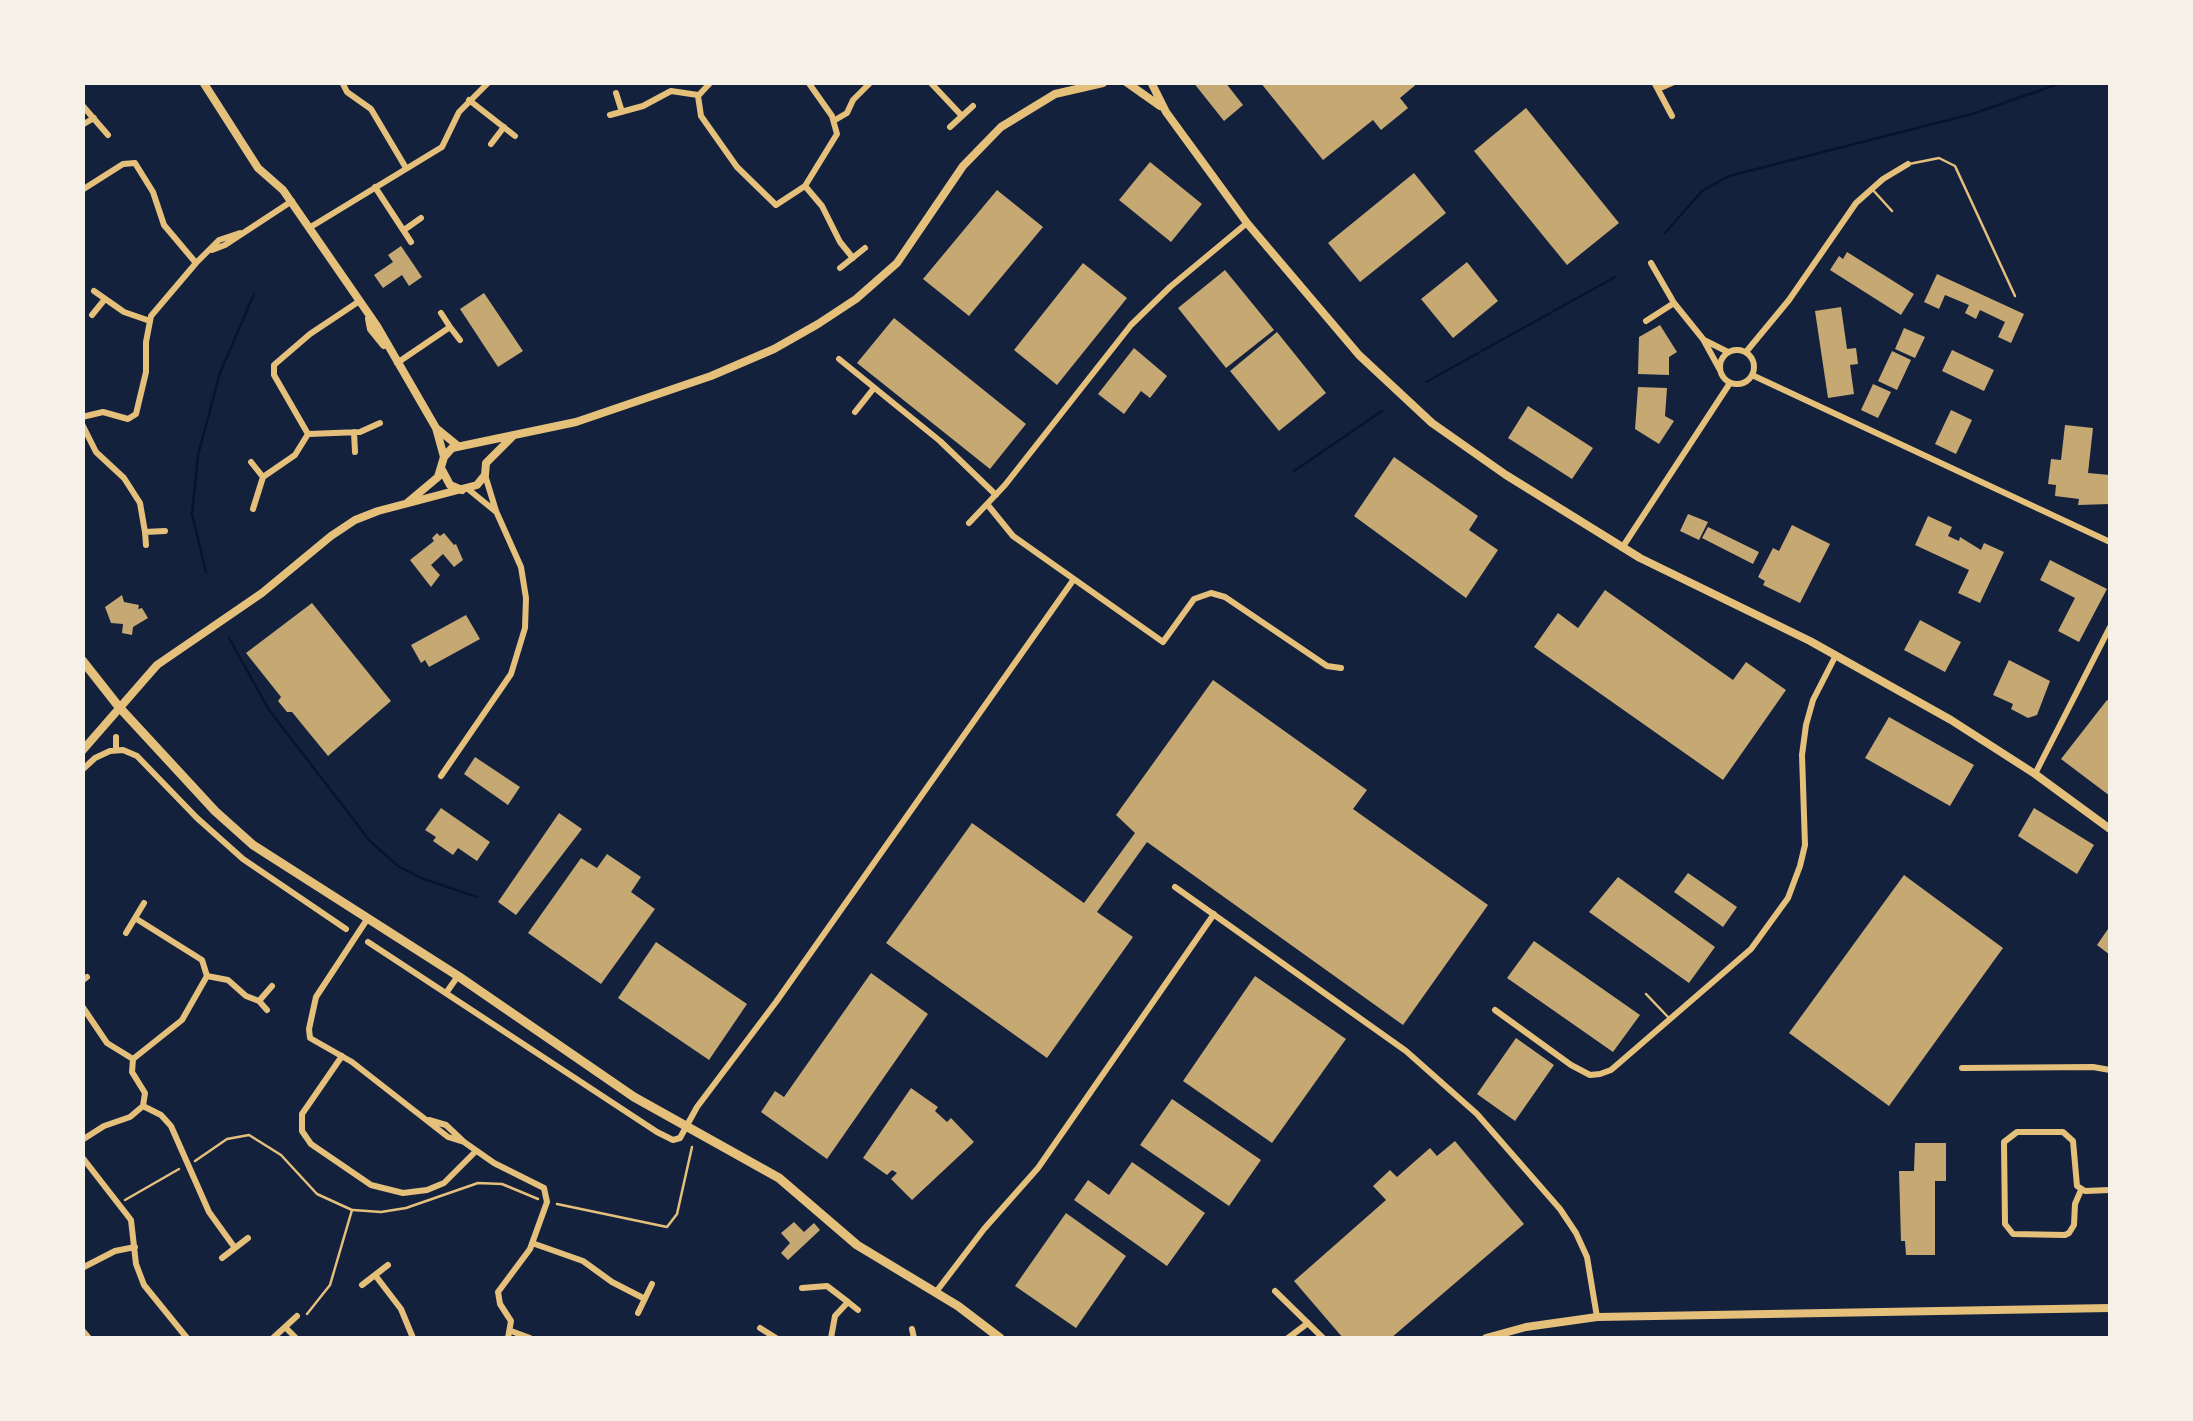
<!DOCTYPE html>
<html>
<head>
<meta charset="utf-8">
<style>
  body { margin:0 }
  #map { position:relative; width:2193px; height:1421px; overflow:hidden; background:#14213d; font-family:Arial,sans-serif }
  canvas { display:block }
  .frame { position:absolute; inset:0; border:85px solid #f6f1e7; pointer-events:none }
</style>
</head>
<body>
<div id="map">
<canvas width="2193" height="1421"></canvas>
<div class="frame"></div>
</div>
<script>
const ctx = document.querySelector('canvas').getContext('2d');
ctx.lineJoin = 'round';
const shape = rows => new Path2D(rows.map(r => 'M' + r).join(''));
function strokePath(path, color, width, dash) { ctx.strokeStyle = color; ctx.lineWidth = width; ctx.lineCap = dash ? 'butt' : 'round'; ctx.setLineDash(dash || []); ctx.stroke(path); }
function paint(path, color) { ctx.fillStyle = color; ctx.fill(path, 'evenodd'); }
strokePath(shape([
  [1665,233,1702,191,1729,176,1972,114,2064,82],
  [1426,382,1615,277],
  [1294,471,1382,411],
  [206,572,192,514,198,455,220,373,254,294],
  [229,638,269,710,370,841,398,866,421,878,477,897]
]), '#0b132b', 2.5);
paint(shape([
  [1193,82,1225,82,1243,105,1224,121],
  [1260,82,1419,82,1400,98,1408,108,1381,130,1373,120,1323,160],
  [1526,108,1619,223,1567,265,1474,151],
  [1150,162,1202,204,1171,242,1119,200],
  [1414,173,1446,213,1360,282,1328,243],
  [997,190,1043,227,969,316,923,279],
  [401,246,422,277,409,286,402,275,383,288,374,275,393,262,388,255],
  [1847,252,1914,294,1901,315,1830,270,1839,256,1843,259],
  [1467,262,1498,301,1453,338,1421,299],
  [1083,263,1127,298,1057,385,1014,350],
  [1225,270,1274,330,1226,368,1178,308],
  [1937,274,2024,314,2011,343,1998,337,2005,322,1980,310,1976,319,1965,313,1969,305,1945,295,1939,309,1924,302],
  [484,293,523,351,498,367,460,309],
  [1841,307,1847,349,1856,348,1858,364,1850,365,1854,394,1828,398,1815,311],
  [894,318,1026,424,990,469,857,363],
  [1660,325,1677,352,1669,357,1669,375,1638,374,1639,337],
  [1904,328,1925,337,1915,358,1895,349],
  [1277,332,1326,393,1279,431,1230,371],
  [1134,348,1167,376,1150,398,1141,391,1124,414,1098,394],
  [1952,350,1994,370,1984,391,1942,371],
  [1892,351,1911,360,1897,390,1878,381],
  [1873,384,1891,392,1878,418,1861,410],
  [1638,387,1667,388,1665,416,1674,421,1659,444,1635,429],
  [1528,406,1593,448,1572,479,1508,438],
  [1951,410,1972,420,1956,454,1935,444],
  [2065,425,2093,428,2088,473,2110,475,2110,504,2078,505,2079,499,2055,496,2056,485,2048,484,2051,459,2061,460],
  [1394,457,1478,516,1469,530,1498,550,1466,598,1354,516],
  [1688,514,1708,522,1699,540,1680,531],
  [1928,516,1952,527,1948,536,1959,541,1960,537,1981,550,1984,543,2004,552,1980,603,1958,593,1969,570,1915,545],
  [1792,525,1830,544,1800,603,1763,585,1765,581,1758,577,1773,548,1779,551],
  [1708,527,1759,552,1753,564,1702,538],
  [437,533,440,536,444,533,454,545,456,544,463,560,454,567,443,554,431,565,440,575,431,587,410,560,434,541,432,538],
  [2050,560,2107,589,2079,642,2058,631,2075,598,2040,580],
  [1605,590,1733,680,1746,662,1786,690,1723,780,1534,647,1558,613,1578,628],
  [122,595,124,602,139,605,138,609,142,608,148,618,133,627,132,635,122,633,123,624,111,623,105,607],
  [312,603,391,701,328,756,292,712,287,712,278,701,281,697,246,653],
  [466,615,480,639,429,667,425,660,421,663,411,645],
  [1920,620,1961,642,1945,672,1904,650],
  [2009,660,2050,681,2037,715,2028,718,2011,709,2013,704,1993,695],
  [1213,680,1367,790,1353,809,1488,905,1403,1025,1147,842,1097,912,1133,937,1047,1058,886,943,972,823,1084,903,1135,833,1116,815],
  [2107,700,2110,702,2110,796,2061,759],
  [1889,717,1974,765,1950,806,1865,758],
  [475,757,520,787,508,805,464,774],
  [441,808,490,842,477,861,458,848,453,855,433,841,436,837,425,830],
  [2034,808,2094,845,2077,874,2018,836],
  [559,813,582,829,516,915,498,902],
  [607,854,641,877,631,892,655,909,601,984,528,933,581,858,597,868],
  [1688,873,1737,907,1723,927,1674,892],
  [1904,875,2003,948,1889,1106,1789,1033],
  [1618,877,1715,947,1689,983,1589,912],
  [2110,926,2110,955,2097,945],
  [1534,941,1640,1015,1613,1052,1507,978],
  [656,942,747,1004,709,1060,618,998],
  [871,973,928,1014,827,1159,761,1112,775,1091,784,1097],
  [1255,976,1346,1039,1272,1143,1183,1081],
  [1516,1038,1554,1065,1515,1121,1477,1094],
  [911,1088,938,1107,935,1111,947,1122,951,1118,974,1142,912,1200,891,1179,897,1173,892,1170,887,1175,863,1158],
  [1172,1099,1261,1160,1229,1206,1140,1145],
  [1455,1141,1524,1224,1391,1338,1343,1338,1294,1281,1386,1200,1373,1186,1390,1170,1397,1177,1430,1148,1437,1156],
  [1915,1143,1946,1143,1946,1181,1935,1181,1935,1255,1906,1255,1905,1241,1901,1241,1899,1171,1914,1171],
  [1132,1162,1205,1213,1167,1266,1074,1200,1088,1180,1109,1195],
  [1066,1213,1126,1256,1076,1328,1015,1286],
  [794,1222,804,1232,814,1223,820,1230,788,1260,781,1253,790,1243,781,1233]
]), '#c6a872');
strokePath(shape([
  [195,1161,227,1139,249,1135,281,1155,317,1194,352,1210,330,1285,307,1314],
  [125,1200,179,1169],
  [557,1204,667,1227,677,1214,692,1147],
  [353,1210,381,1212,406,1208,478,1183,502,1184,538,1199]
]), '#e5c07b', 2.5);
strokePath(shape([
  [1909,164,1939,158,1955,166,2015,296],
  [1872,189,1892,211],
  [1646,994,1668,1017]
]), '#e5c07b', 2.5);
strokePath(shape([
  [342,82,347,92,371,109,406,168],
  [711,82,698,96,701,116,737,167,776,205,805,186,837,134,832,116,808,82],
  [930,82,962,116],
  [1654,82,1672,116],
  [1658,89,1674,82],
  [616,93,622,112],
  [469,100,515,136],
  [82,105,108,135],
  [610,115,643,106,671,91,698,95],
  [835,120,847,113,853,100,871,82],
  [82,125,94,118],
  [950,127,973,106],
  [491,144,504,127],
  [805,186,822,206,840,242,853,258],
  [375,187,411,242],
  [82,190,123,164,135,163,153,192,164,225,196,263],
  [309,228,442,147,459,112,489,82],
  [404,230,421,218],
  [212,250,225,245,292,201],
  [1651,263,1674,303,1703,339,1720,370],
  [840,268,865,248],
  [94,291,124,312,150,321],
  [441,313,450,327],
  [92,315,105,299],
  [1646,321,1674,303],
  [1704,340,1728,352],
  '1720 367a17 17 0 1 1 34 0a17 17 0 1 1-34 0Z',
  [1746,352,1789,300,1856,203,1883,179,1908,164],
  [839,359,940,441,996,495],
  [397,363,450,327,460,340],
  [1752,375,2110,542],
  [855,412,874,388],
  [82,417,103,412,128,419,136,414,146,372,146,342,151,316,196,263,219,240,240,233],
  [82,424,96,452,124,478,140,503,145,532,165,531],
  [354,432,355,452],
  [309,434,360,432,380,423],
  [251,462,263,477],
  [468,489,495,511],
  [987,504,1013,536,1163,642,1194,599,1211,593,1225,597,1327,666,1341,668],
  [253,509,263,477,295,455,308,434,274,375,274,365,310,334,358,302],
  [969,523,1005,485,1131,325,1170,287,1247,223],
  [145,532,146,545],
  [1622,548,1730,383],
  [116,737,116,750],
  [82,770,95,758,110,751,123,750,137,756,197,818,243,859,346,929],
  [2035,774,2110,627],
  [441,776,511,674,525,628,526,598,521,567,496,511,485,475],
  [1175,887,1406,1051,1477,1114,1560,1209,1576,1233,1587,1257,1597,1317],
  [368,918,316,997,309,1029,310,1038,352,1062,448,1137,464,1142,494,1163,544,1188,547,1202,530,1249,498,1292,500,1304,511,1321,508,1338],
  [126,933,144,903],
  [368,942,657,1132,673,1140,680,1138,697,1107,776,1002,1074,579],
  [207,976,228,980,246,996,259,1001],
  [82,981,87,977],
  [446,993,458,976],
  [82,1006,107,1043,133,1059],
  [267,1010,259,1001,272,986],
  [1495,1010,1571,1065,1590,1075,1600,1074,1611,1070,1751,949,1788,898,1800,866,1805,845,1802,755,1806,725,1813,700,1836,655],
  [342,1056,302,1114,302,1131,311,1144,371,1185,403,1193,427,1190,444,1183,476,1151],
  [1962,1068,2093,1067,2110,1070],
  [143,1106,161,1115,171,1126,209,1212,235,1248],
  [429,1120,446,1125,464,1142],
  [82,1140,104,1126,130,1117,143,1106,145,1093,132,1072,133,1059,182,1020,207,976,202,960,135,918],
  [82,1157,131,1220,136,1264,144,1285,187,1338],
  [2081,1190,2075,1204,2074,1225,2069,1233,2065,1235,2013,1234,2005,1224,2004,1142,2017,1132,2063,1132,2073,1141,2077,1186,2085,1191,2110,1190],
  [532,1243,583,1261,612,1282,645,1299],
  [222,1258,248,1238],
  [82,1268,115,1251,135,1247],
  [375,1275,401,1309,413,1338],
  [362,1285,388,1265],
  [802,1288,827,1286,848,1302,835,1316,831,1338],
  [1275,1291,1323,1338],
  [936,1292,984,1229,1038,1168,1214,914],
  [848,1302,858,1310],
  [638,1313,652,1284],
  [285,1327,296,1338],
  [760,1328,776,1338],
  [912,1329,914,1338],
  [82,1330,88,1337],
  [511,1331,530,1338],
  [273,1338,297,1316],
  [1288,1338,1308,1323]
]), '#e5c07b', 6);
strokePath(shape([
  [203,82,258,168,283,190,377,326,436,428,444,457],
  [1126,82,1160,106],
  [1151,82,1166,112,1247,223,1359,355,1432,423,1506,475,1640,558,1810,641,1951,720,2035,774,2110,829],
  [369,319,371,329,384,345],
  [436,428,458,446],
  [442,470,450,485,462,490],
  [407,503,438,477,444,457,452,448,576,422,711,376,774,349,818,324,856,299,897,263,963,166,1001,127,1055,94,1103,83],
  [82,751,157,665,262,593,331,536,355,520,378,511,477,485,485,475,486,463,513,436],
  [1486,1338,1526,1327,1597,1317,2110,1308]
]), '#e5c07b', 8);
strokePath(shape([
  [82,660,119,707,215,811,253,845,458,976,634,1097,779,1178,857,1245,958,1306,1000,1338]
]), '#e5c07b', 9);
</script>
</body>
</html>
